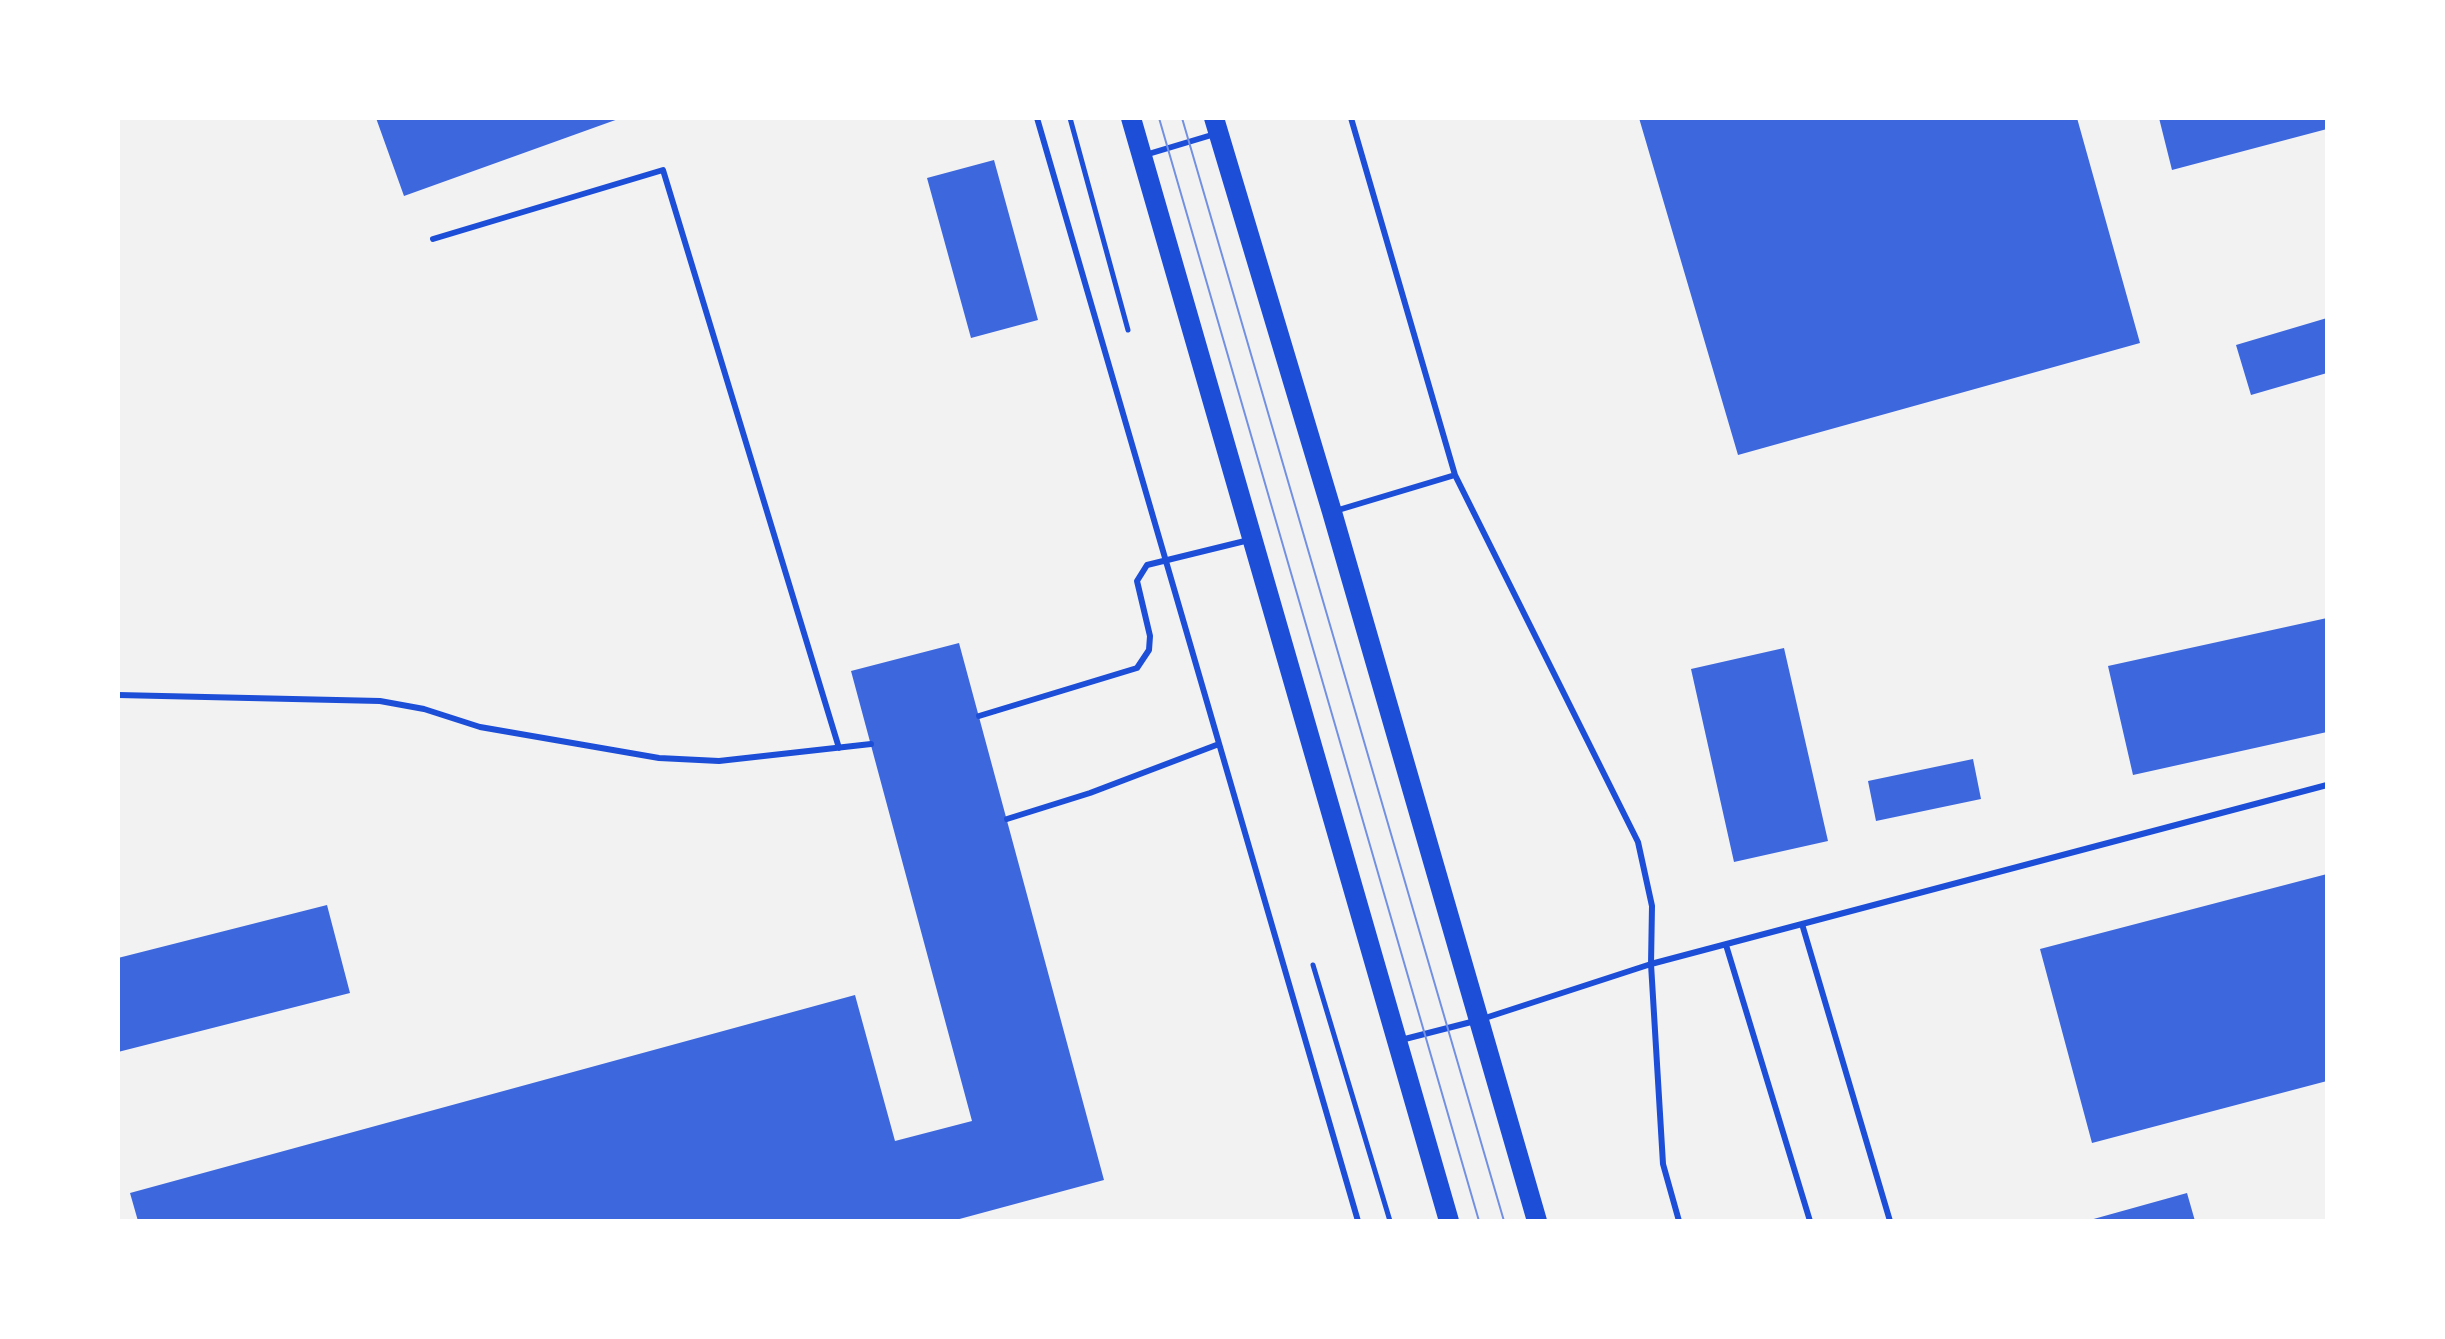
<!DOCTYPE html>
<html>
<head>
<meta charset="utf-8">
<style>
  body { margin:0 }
  #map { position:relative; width:2445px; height:1339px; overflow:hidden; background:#f2f2f2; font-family:"Sofia Sans Condensed",sans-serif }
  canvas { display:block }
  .frame { position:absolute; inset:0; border:120px solid #fff; pointer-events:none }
</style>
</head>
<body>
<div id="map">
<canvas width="2445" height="1339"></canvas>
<div class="frame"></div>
</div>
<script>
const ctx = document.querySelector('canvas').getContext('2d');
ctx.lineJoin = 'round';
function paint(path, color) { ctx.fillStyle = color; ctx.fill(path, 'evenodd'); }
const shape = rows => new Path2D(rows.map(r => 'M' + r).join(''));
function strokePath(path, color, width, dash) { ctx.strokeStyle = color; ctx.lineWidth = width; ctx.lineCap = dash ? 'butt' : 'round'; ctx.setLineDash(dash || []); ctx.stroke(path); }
paint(shape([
  [376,118,621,118,404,196],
  [1639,118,2077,118,2140,343,1738,455],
  [2159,118,2327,118,2327,129,2172,170],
  [994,160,1038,320,971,338,927,178],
  [2327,318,2327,373,2251,395,2236,345],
  [2327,618,2327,732,2133,775,2108,666],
  [959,643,1104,1180,952,1221,138,1221,130,1193,855,995,895,1141,972,1121,851,671],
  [1784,648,1828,841,1734,862,1691,669],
  [1973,759,1981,799,1876,821,1868,781],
  [2327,874,2327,1081,2092,1143,2040,949],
  [327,905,350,993,118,1052,118,958],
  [2187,1193,2195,1221,2090,1221,2090,1220]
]), '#3d67dc');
strokePath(shape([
  [1070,118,1128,330],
  [1313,965,1390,1221]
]), '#1d4ed8', 5);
strokePath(shape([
  [1037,118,1358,1221],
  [1351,118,1455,475],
  [1145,155,1215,134],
  [433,239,663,170,839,748],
  [1335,511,1455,475,1638,842,1652,906,1651,964,1663,1164,1679,1221],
  [118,695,380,701,424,709,480,727,659,758,719,761,871,744],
  [979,716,1137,668,1149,650,1150,636,1137,581,1147,565,1249,540],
  [1007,819,1090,793,1219,744],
  [1802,924,1890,1221],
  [1726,945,1810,1221],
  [1401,1040,1479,1020,1651,964,2327,785]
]), '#1d4ed8', 6);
strokePath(shape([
  [1131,118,1449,1221],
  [1214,118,1332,512,1537,1221]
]), '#1d4ed8', 20);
strokePath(shape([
  [1159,118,1479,1221],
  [1182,118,1504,1221]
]), '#7290e2', 2);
</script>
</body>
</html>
